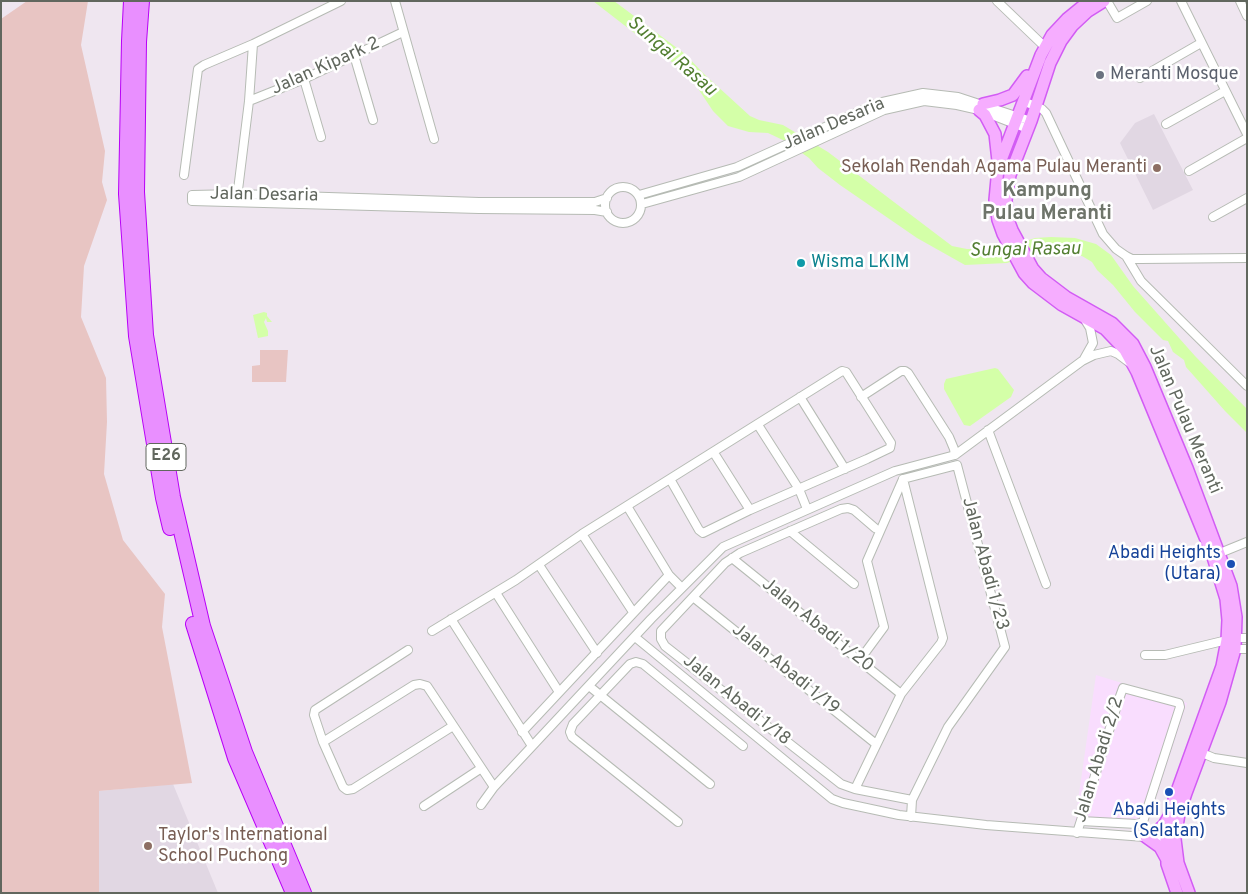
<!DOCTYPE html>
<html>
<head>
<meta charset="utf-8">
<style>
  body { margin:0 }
  #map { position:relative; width:1248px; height:894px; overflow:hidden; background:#efe6f0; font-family:Overpass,sans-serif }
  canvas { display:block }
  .frame { position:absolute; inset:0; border:2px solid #61675e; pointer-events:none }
</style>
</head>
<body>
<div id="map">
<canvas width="1248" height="894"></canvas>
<div class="frame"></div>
</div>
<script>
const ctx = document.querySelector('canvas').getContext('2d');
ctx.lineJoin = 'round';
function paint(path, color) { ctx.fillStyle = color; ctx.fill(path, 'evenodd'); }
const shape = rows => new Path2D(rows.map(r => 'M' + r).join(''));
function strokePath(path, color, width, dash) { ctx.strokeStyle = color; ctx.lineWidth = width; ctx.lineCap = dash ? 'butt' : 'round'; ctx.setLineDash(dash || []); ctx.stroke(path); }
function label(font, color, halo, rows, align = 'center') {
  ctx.font = font + ' Overpass,sans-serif'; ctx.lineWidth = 5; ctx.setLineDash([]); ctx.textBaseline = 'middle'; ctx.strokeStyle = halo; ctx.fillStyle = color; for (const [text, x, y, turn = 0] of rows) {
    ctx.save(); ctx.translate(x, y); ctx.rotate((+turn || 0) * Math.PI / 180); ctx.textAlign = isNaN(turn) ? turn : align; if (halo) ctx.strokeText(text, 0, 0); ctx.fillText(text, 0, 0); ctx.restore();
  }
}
paint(shape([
  [1096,675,1187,703,1147,826,1075,822]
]), '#f9ddfe');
paint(shape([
  [1154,114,1193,190,1153,210,1120,143,1135,123],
  [173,784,218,893,99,893,99,791]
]), '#e1d7e3');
paint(shape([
  [27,1,88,1,81,45,105,151,102,182,107,200,84,266,81,317,106,378,107,422,104,474,123,540,165,594,162,627,192,783,99,791,99,893,1,893,1,19],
  [260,350,288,350,286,382,252,382,252,366,260,365]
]), '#e8c5c3');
paint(shape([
  [593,1,614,1,685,54,704,74,750,116,759,120,783,125,828,152,952,246,967,249,1002,249,1035,238,1051,237,1075,238,1096,244,1111,255,1133,286,1195,356,1247,409,1247,433,1225,411,1186,367,1184,360,1173,352,1168,341,1163,340,1135,312,1113,285,1097,270,1092,262,1082,256,1042,253,1034,254,1007,263,965,265,917,238,840,185,818,168,809,158,785,141,768,133,749,132,728,126,713,111,697,87,686,73],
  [264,312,267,313,267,316,272,322,267,322,266,318,264,322,268,331,268,336,258,338,253,315],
  [995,368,998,369,1014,390,1011,397,970,426,964,425,944,389,944,384,946,379]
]), '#d4ffa8');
const street = shape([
  [395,1,434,139],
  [997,1,1045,47],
  [1107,1,1117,18,1147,1],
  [1181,1,1247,134],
  [1240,1,1247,16],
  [354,55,373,120],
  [1140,78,1201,43],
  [304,79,321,137],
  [249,101,304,79,403,32],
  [1023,101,1042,109,1046,113,1103,234,1116,249,1126,256,1132,259,1140,259,1247,258],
  [1166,124,1225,91],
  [1189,171,1247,138],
  [184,175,198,69,204,65,253,44,341,1],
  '605 205a18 18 0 1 1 36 0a18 18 0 1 1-36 0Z',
  [639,195,737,167,878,103,923,93,958,97,1031,121],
  [237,198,249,101,253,44],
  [607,198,595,202,479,202,238,194,192,195,192,201,479,209,595,210,607,212],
  [642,204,739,177,884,110,924,101,957,105,979,110,1028,129],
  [1213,217,1247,198],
  [1126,256,1141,281,1247,386],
  [1084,359,1093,343,1090,328,1085,320],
  [800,397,845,469],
  [861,397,901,371,905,371,908,373,949,437,954,449,955,455],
  [758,425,799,489,807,509],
  [988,430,1046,584],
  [714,453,750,510],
  [627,506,669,575,681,587],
  [875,528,854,510,848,508,841,509,740,553,725,563,661,631,661,639,665,646,841,784,855,789,912,800],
  [790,531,854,584],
  [582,534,633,612],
  [1220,553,1247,542],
  [732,558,901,694],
  [539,565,597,653],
  [496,593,559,692],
  [693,597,876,744],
  [451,619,532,746],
  [432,631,516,580,582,534,842,371,846,372,891,443,890,448,867,459,750,510,703,533,699,530,670,479],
  [635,637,832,799,843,803,899,815,986,825,1171,839],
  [1236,638,1247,638],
  [1235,649,1247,649],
  [408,650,315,710,314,715,323,742,343,787,347,790,353,789,453,726],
  [1145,655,1165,655,1227,640],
  [859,661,884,627,867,561,903,479,957,465,1005,647,948,727,912,800,911,817],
  [589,686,710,784],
  [522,732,669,575],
  [323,742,414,685,420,684,427,686,494,787],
  [1202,753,1214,758,1247,763],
  [855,789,901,694,941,643,943,638,903,479],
  [481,805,494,787,651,619,723,547,895,471,955,455,1082,361,1094,355,1111,351,1118,354,1130,363],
  [424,806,480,769],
  [678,822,572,737,570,732,573,724,630,664,636,662,643,664,743,746],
  [1077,833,1119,699,1123,688,1179,703,1180,707,1143,822,1137,824,1081,821]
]);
const primary = shape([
  [1089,1,1067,19,1052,35,1041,55,998,168,995,200,998,220,1003,234,1024,273,1033,283,1062,305,1105,329,1125,350,1137,372,1194,510,1212,554,1226,599,1228,620,1227,640,1222,666,1177,791,1170,812,1166,839,1167,864,1177,893],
  [1104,1,1088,11,1072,26,1061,41,1050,63,1031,121,1010,175,1006,200,1007,217,1012,230,1033,269,1041,278,1066,297,1112,323,1133,344,1145,367,1187,468,1231,586,1236,617,1235,649,1220,702,1186,793,1179,814,1175,839,1178,863,1189,893],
  [983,104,1000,100,1013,95,1027,76],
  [979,110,985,115,995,134,998,161],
  [1166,858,1160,847,1146,837,1156,832,1164,825,1168,818]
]);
const highway = shape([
  [131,1,129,41,126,194,136,336,163,498,170,528],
  [142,1,139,42,137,192,146,335,173,497,203,626,245,752,304,893],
  [193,624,235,758,293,893]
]);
strokePath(street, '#b6bbb4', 10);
strokePath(primary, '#d25cf4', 14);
strokePath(highway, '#b800f7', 16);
strokePath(street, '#fff', 8);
strokePath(primary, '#f6adff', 11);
strokePath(highway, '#e98fff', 14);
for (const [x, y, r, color] of [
  [1100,75,5,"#6b7280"],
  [1157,168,5,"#8d6e63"],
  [801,263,5,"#0f9aa8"],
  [1231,564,5,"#1a4fb4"],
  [1169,792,5,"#1a4fb4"],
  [148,846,5,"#8d6e63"]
]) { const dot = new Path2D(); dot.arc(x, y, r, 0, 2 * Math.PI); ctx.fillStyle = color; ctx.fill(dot); strokePath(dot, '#fff', 2); }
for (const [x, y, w] of [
  [166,457,40]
]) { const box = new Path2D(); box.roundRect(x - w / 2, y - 13.5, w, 27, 4); ctx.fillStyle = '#fff'; ctx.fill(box); strokePath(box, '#61675e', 1); }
label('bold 16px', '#61675e', null, [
  ["E26",166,457]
]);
label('18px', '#61675e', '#fff', [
  ["Jalan Kipark 2",326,67,-24],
  ["Jalan Desaria",834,125,-23],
  ["Jalan Desaria",264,196,1],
  ["Jalan Pulau Meranti",1184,420,67],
  ["Jalan Abadi 1/23",984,564,75],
  ["Jalan Abadi 1/20",817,626,39],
  ["Jalan Abadi 1/19",785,670,39],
  ["Jalan Abadi 1/18",736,701,39],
  ["Jalan Abadi 2/2",1100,760,-73]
]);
label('18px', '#5b616d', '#fff', [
  ["Meranti Mosque",1110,75]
], 'left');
label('18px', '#785e54', '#fff', [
  ["Sekolah Rendah Agama Pulau Meranti",1147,168],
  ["Taylor's International",158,836,"left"],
  ["School Puchong",158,857,"left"]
], 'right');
label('18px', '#0d838f', '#fff', [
  ["Wisma LKIM",811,263]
], 'left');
label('18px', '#164399', '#fff', [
  ["Abadi Heights",1221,554],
  ["(Utara)",1221,575],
  ["Abadi Heights",1169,811,"center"],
  ["(Selatan)",1169,832,"center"]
], 'right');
label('italic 19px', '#527e31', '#fff', [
  ["Sungai Rasau",671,57,41],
  ["Sungai Rasau",1025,251,-1]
]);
label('bold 20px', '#6e746a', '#fff', [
  ["Kampung",1047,192],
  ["Pulau Meranti",1047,215]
]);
</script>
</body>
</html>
